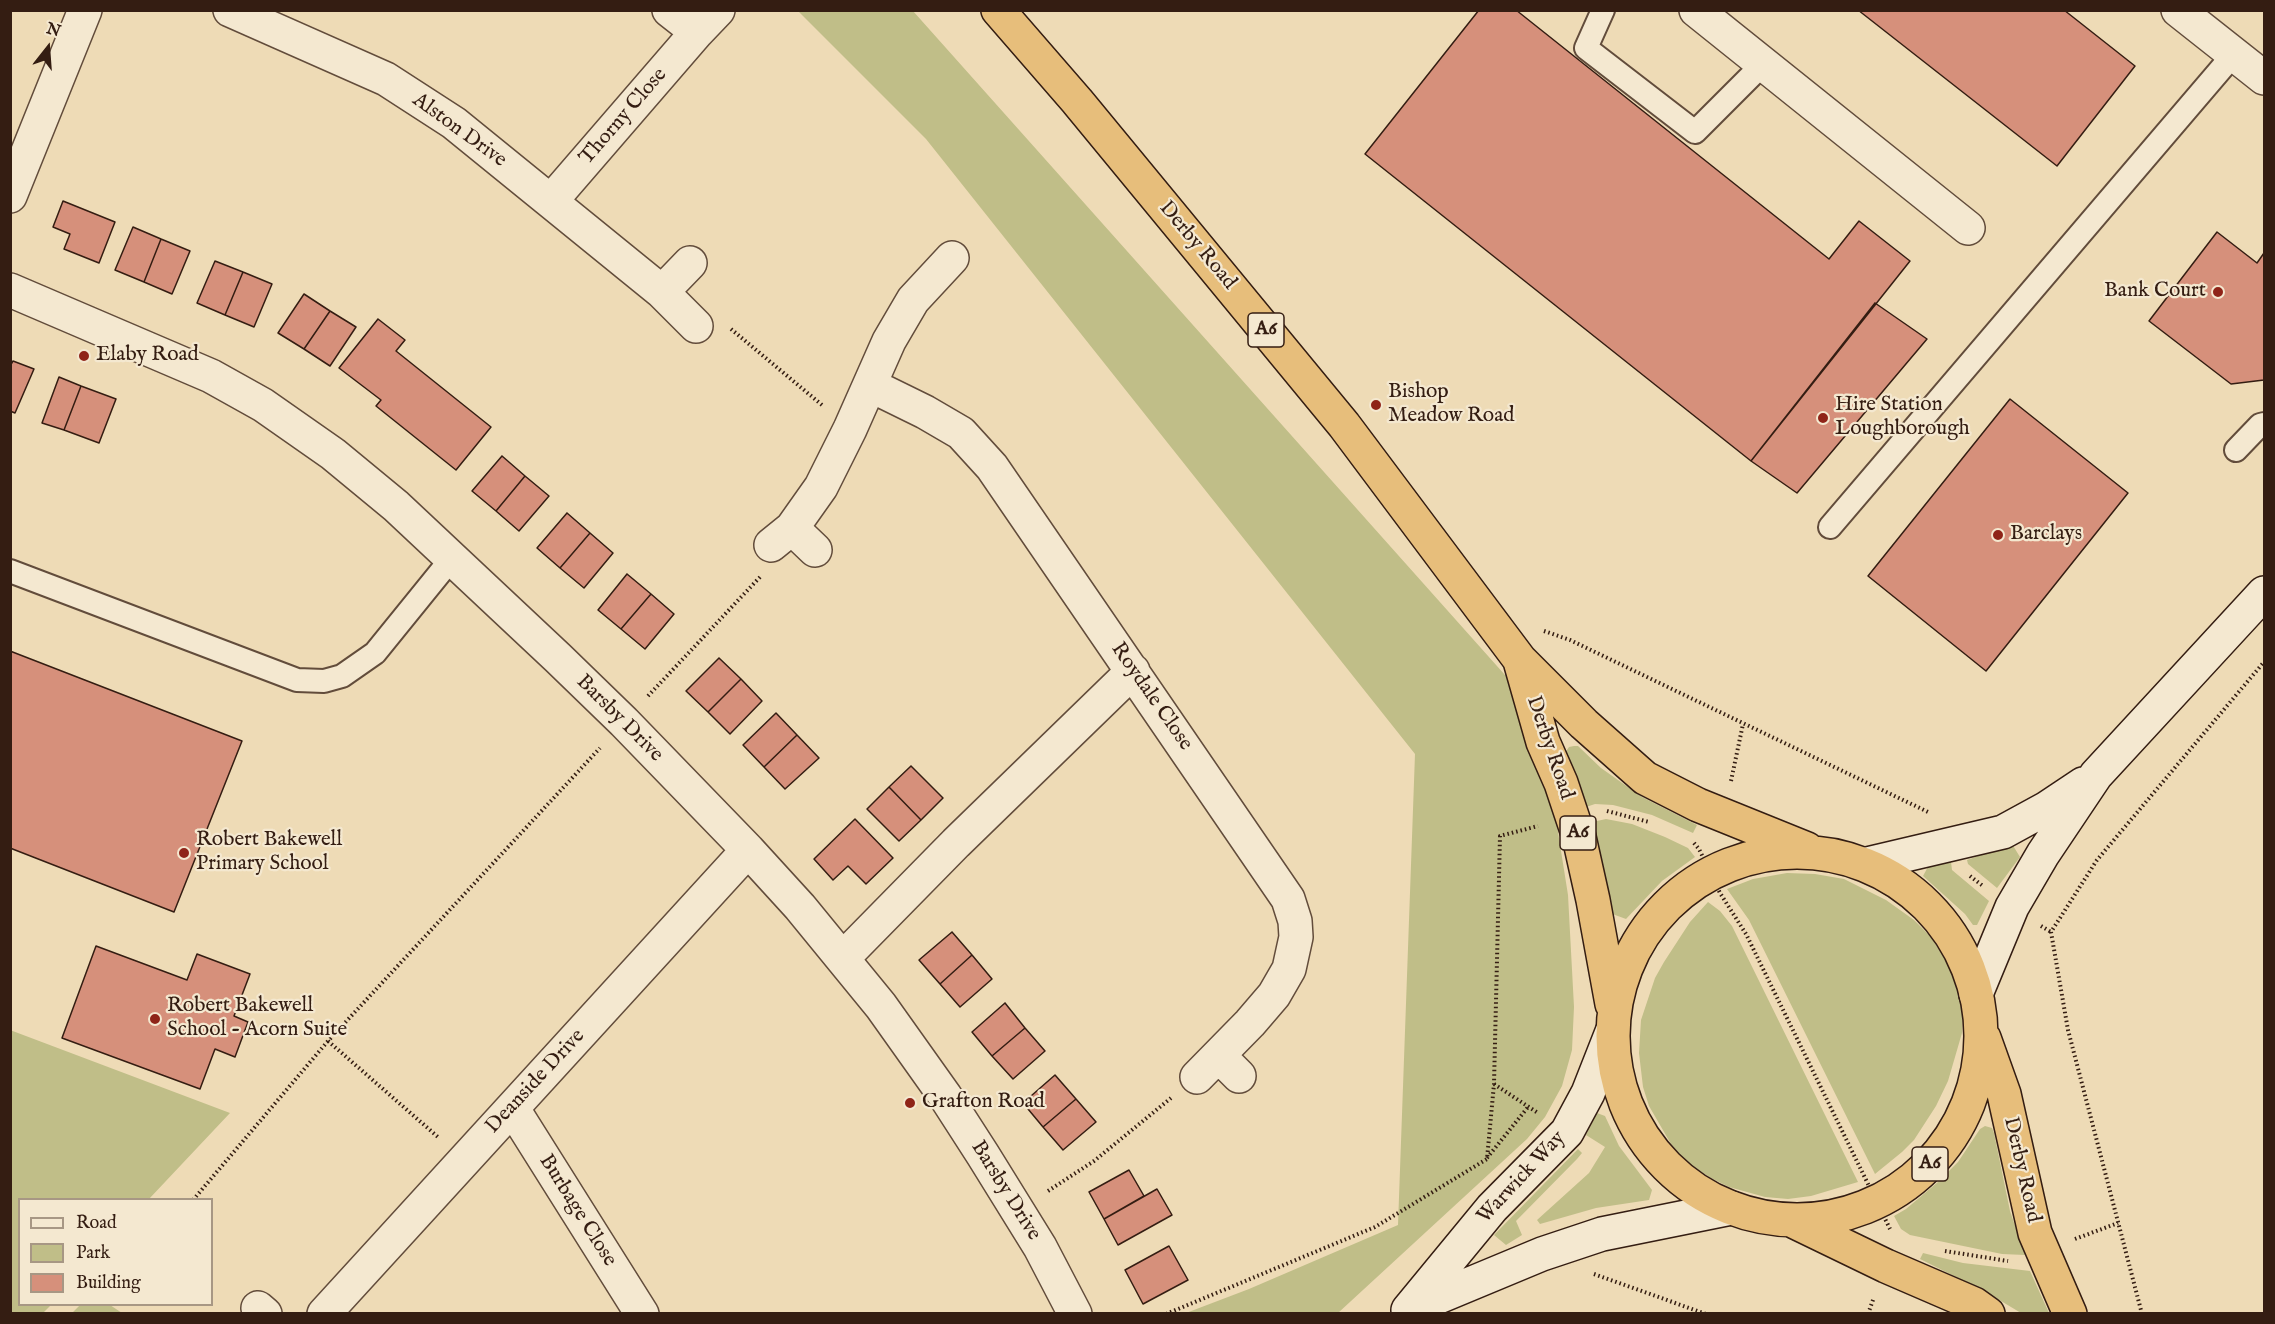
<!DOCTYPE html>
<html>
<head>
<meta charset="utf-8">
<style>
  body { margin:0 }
  #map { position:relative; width:2275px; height:1324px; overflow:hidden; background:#eedbb6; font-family:"IM FELL English",serif }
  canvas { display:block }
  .frame { position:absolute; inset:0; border:12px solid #341d12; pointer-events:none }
  .legend { position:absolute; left:18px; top:1198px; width:195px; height:108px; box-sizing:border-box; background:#f4e8d0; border:2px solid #a79784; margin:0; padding:8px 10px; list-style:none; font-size:18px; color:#341d12 }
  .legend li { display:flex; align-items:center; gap:12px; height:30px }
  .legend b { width:30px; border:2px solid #a79784 }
  .north { position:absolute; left:18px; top:18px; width:60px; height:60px; -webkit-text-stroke:4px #f4e8d0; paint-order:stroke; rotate:17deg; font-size:16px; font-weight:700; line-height:24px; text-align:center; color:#341d12 }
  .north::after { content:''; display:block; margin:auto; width:21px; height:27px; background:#341d12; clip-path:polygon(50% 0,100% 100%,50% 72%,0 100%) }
</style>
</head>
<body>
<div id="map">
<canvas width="2275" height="1324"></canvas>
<div class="frame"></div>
<ul class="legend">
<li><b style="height:8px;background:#f4e8d0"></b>Road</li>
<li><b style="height:16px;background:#c0be88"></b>Park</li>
<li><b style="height:16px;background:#d6907b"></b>Building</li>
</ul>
<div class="north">N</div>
</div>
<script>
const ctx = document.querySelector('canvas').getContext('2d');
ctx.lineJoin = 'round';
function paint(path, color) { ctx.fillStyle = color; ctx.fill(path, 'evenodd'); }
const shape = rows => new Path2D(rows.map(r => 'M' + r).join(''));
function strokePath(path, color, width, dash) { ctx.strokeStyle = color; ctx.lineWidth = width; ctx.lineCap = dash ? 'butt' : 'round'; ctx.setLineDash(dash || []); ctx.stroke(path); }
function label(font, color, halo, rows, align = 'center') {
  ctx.font = font + ' "IM FELL English",serif'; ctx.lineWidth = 4.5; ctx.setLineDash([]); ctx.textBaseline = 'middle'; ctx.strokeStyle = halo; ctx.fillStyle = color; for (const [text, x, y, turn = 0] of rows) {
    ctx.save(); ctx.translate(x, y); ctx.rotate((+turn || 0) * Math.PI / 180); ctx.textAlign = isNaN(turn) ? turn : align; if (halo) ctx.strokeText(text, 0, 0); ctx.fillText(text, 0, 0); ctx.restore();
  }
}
paint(shape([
  [798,11,913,11,1505,675,1508,673,1555,813,1568,895,1574,1007,1572,1050,1562,1086,1545,1117,1527,1139,1338,1313,1186,1313,1249,1289,1398,1225,1415,754,926,139],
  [1574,746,1578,746,1601,768,1642,797,1697,825,1693,833,1652,815,1613,805,1595,804,1583,808,1564,754,1569,747],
  [1606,819,1632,824,1665,837,1688,848,1695,857,1662,881,1626,919,1607,912,1588,823],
  [2012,844,2020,857,1997,888,1968,864,1967,860],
  [1951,862,1952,870,1989,901,1977,925,1973,925,1965,914,1923,876,1929,865],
  [1787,873,1815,874,1844,879,1886,900,1914,920,1931,937,1947,962,1959,991,1963,1010,1962,1033,1948,1081,1936,1106,1914,1140,1902,1152,1875,1174,1749,920,1727,889,1753,879],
  [1708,902,1720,911,1732,926,1858,1182,1811,1196,1788,1199,1765,1197,1729,1187,1711,1178,1686,1162,1671,1144,1649,1106,1643,1087,1639,1053,1641,1020,1655,978,1664,962,1690,922],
  [10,1030,230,1113,149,1199,20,1200,20,1304,51,1305,43,1313,11,1313],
  [1597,1113,1605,1116,1619,1146,1652,1190,1649,1200,1596,1208,1540,1224,1537,1220,1589,1173,1605,1147,1586,1135],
  [1985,1126,1992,1128,1994,1133,2010,1211,2025,1255,2002,1254,1910,1235,1901,1229,1894,1216,1906,1209,1938,1182,1958,1162,1980,1129],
  [1578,1149,1582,1153,1577,1159,1516,1221,1522,1235,1506,1245,1494,1235],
  [1923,1253,1963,1263,2030,1271,2049,1313,2021,1313,1986,1292,1920,1259],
  [81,1304,110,1305,122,1313,72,1313]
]), '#c0be88');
const building = shape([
  [1479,10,1516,10,1829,259,1859,221,1910,261,1751,461,1365,154,1479,10],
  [1858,10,2064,10,2135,66,2057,166,1858,10],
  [63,201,115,222,99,263,64,249,70,234,53,227,63,201],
  [133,227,161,239,144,282,115,270,133,227],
  [2217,232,2257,263,2264,253,2264,380,2231,384,2149,321,2217,232],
  [161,239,190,251,172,294,144,282,161,239],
  [215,261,243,272,225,315,197,303,215,261],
  [243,272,272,284,254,327,225,315,243,272],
  [304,294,330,311,304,349,278,333,304,294],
  [1875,303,1927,339,1797,493,1751,461,1875,303],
  [330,311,356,327,330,366,304,349,330,311],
  [378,319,405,340,396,351,491,427,456,470,376,406,381,400,339,368,378,319],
  [13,361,34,369,15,413,10,411,10,366,13,361],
  [59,377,81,386,64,430,42,423,59,377],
  [81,386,116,399,99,443,64,430,81,386],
  [2010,399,2128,493,1986,671,1868,576,2010,399],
  [502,456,525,476,496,511,472,491,502,456],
  [525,476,549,496,519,531,496,511,525,476],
  [567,513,590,533,560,568,537,548,567,513],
  [590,533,613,553,584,588,560,568,590,533],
  [627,574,651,594,621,629,598,610,627,574],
  [651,594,674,614,645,649,621,629,651,594],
  [10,651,242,741,174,912,10,848,10,651],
  [719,658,741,679,708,712,686,691,719,658],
  [741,679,762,701,730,734,708,712,741,679],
  [776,713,797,735,764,767,743,745,776,713],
  [797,735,819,758,785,789,764,767,797,735],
  [911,766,943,798,921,820,889,787,911,766],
  [889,787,921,820,899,841,867,809,889,787],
  [855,819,893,858,866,884,848,866,833,880,814,859,855,819],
  [952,932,972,955,940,984,919,960,952,932],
  [96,946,187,980,197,954,250,974,234,1016,248,1022,235,1057,215,1049,200,1089,62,1038,96,946],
  [972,955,992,979,960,1007,940,984,972,955],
  [1005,1003,1025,1028,992,1056,972,1032,1005,1003],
  [1025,1028,1045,1051,1013,1079,992,1056,1025,1028],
  [1055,1075,1076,1099,1043,1127,1023,1103,1055,1075],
  [1076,1099,1096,1122,1063,1150,1043,1127,1076,1099],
  [1129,1170,1144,1196,1104,1219,1089,1192,1129,1170],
  [1157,1189,1172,1215,1118,1245,1104,1219,1157,1189],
  [1169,1246,1188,1280,1143,1304,1125,1270,1169,1246]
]);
paint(building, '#d6907b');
strokePath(building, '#341d12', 1.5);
const lane = shape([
  [1603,10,1586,48,1695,132,1763,64],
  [2236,450,2260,425,2264,424],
  [1830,527,2233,55],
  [10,571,297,680,324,681,342,676,375,653,452,558]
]);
const street = shape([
  [230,10,386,79,454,123,662,292,696,326],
  [669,10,697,32],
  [1696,10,1968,228],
  [2178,10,2264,78],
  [10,196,85,10],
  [551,201,697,32,718,10],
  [10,290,211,376,263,405,333,454,396,506,558,658,624,722,748,850,800,907,881,1006,945,1096,983,1155,1040,1247,1075,1314],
  [662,292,690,263],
  [870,385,925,412,961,433,992,467,1288,899,1295,921,1296,937,1289,969,1274,995,1250,1023,1197,1077],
  [792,528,815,550],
  [771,545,792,528,821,487,850,429,889,341,913,300,952,258],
  [843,958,956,843,1133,671],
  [1219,1056,1239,1076],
  [513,1109,642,1314],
  [258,1308,265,1314],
  [324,1314,748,850]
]);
const secondary = shape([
  [1867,864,2003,832,2047,808,2083,784],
  [1976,994,2012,907,2043,854,2096,775,2264,593],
  [1412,1308,1542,1254,1602,1234,1731,1208],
  [1408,1310,1492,1208,1567,1132,1588,1093,1612,1032]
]);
const highway = shape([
  [998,10,1077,101,1344,425,1520,660,1584,724,1645,778,1698,805,1807,849],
  [1520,661,1543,742,1561,783,1579,837,1593,900,1612,1004],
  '1613 1036a184 184 0 1 1 368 0a184 184 0 1 1-368 0Z',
  [1984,1038,2004,1094,2035,1233,2070,1314],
  [1793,1221,1886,1266,1974,1304,1988,1314]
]);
strokePath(lane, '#624c3b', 26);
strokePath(street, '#624c3b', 36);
strokePath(secondary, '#341d12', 36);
strokePath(highway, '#341d12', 36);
strokePath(shape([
  [731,329,822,405],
  [1544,631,1570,640,1928,812],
  [648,696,760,577],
  [1731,781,1743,724],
  [1607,811,1649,822],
  [1694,843,1699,849,1720,893,1746,934,1890,1229],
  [1970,876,1983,886],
  [2041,926,2051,932],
  [328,1041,438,1137],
  [1494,1084,1538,1113],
  [1487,1158,1528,1107],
  [1048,1191,1094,1161,1171,1098],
  [193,1200,328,1041,600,748],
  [2075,1239,2118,1223],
  [1945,1251,2008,1261],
  [1594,1274,1706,1314],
  [1166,1314,1375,1227,1487,1159,1494,1084,1500,836,1538,826],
  [1868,1314,1874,1297],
  [2142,1314,2068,1030,2051,932,2097,860,2264,662]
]), '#341d12', 4, [1.5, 3]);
strokePath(lane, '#f4e8d0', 22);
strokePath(street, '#f4e8d0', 33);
strokePath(secondary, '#f4e8d0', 33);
strokePath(highway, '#e7be7b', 33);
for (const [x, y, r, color] of [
  [2218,292,6,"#8f2418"],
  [84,356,6,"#8f2418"],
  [1376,405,6,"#8f2418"],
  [1823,418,6,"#8f2418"],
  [1998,535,6,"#8f2418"],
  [184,853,6,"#8f2418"],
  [155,1019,6,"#8f2418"],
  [910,1103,6,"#8f2418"]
]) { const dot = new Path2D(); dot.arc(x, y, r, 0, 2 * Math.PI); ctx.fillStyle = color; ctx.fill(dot); strokePath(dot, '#f4e8d0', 2); }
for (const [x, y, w] of [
  [1266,330,36],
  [1578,833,36],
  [1930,1164,36]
]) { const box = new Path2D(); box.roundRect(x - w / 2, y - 17, w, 34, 4.5); ctx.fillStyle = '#f4e8d0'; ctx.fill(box); strokePath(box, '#341d12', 1.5); }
label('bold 20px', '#341d12', null, [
  ["A6",1266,330],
  ["A6",1578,833],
  ["A6",1930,1164]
]);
label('21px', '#341d12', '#f4e8d0', [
  ["Thorny Close",624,117,-49],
  ["Alston Drive",459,131,36],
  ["Derby Road",1197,246,50],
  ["Roydale Close",1151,697,55],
  ["Barsby Drive",619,719,45],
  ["Derby Road",1549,748,71],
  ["Deanside Drive",536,1082,-47],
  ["Derby Road",2021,1170,77],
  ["Warwick Way",1522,1178,-47],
  ["Barsby Drive",1005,1191,58],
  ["Burbage Close",577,1211,58]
]);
label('21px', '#341d12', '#f4e8d0', [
  ["Bank Court",2206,292,"right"],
  ["Elaby Road",96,356],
  ["Bishop",1388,393],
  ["Meadow Road",1388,417],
  ["Hire Station",1835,406],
  ["Loughborough",1835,430],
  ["Barclays",2010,535],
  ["Robert Bakewell",196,841],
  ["Primary School",196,865],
  ["Robert Bakewell",167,1007],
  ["School - Acorn Suite",167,1031],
  ["Grafton Road",922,1103]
], 'left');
</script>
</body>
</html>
